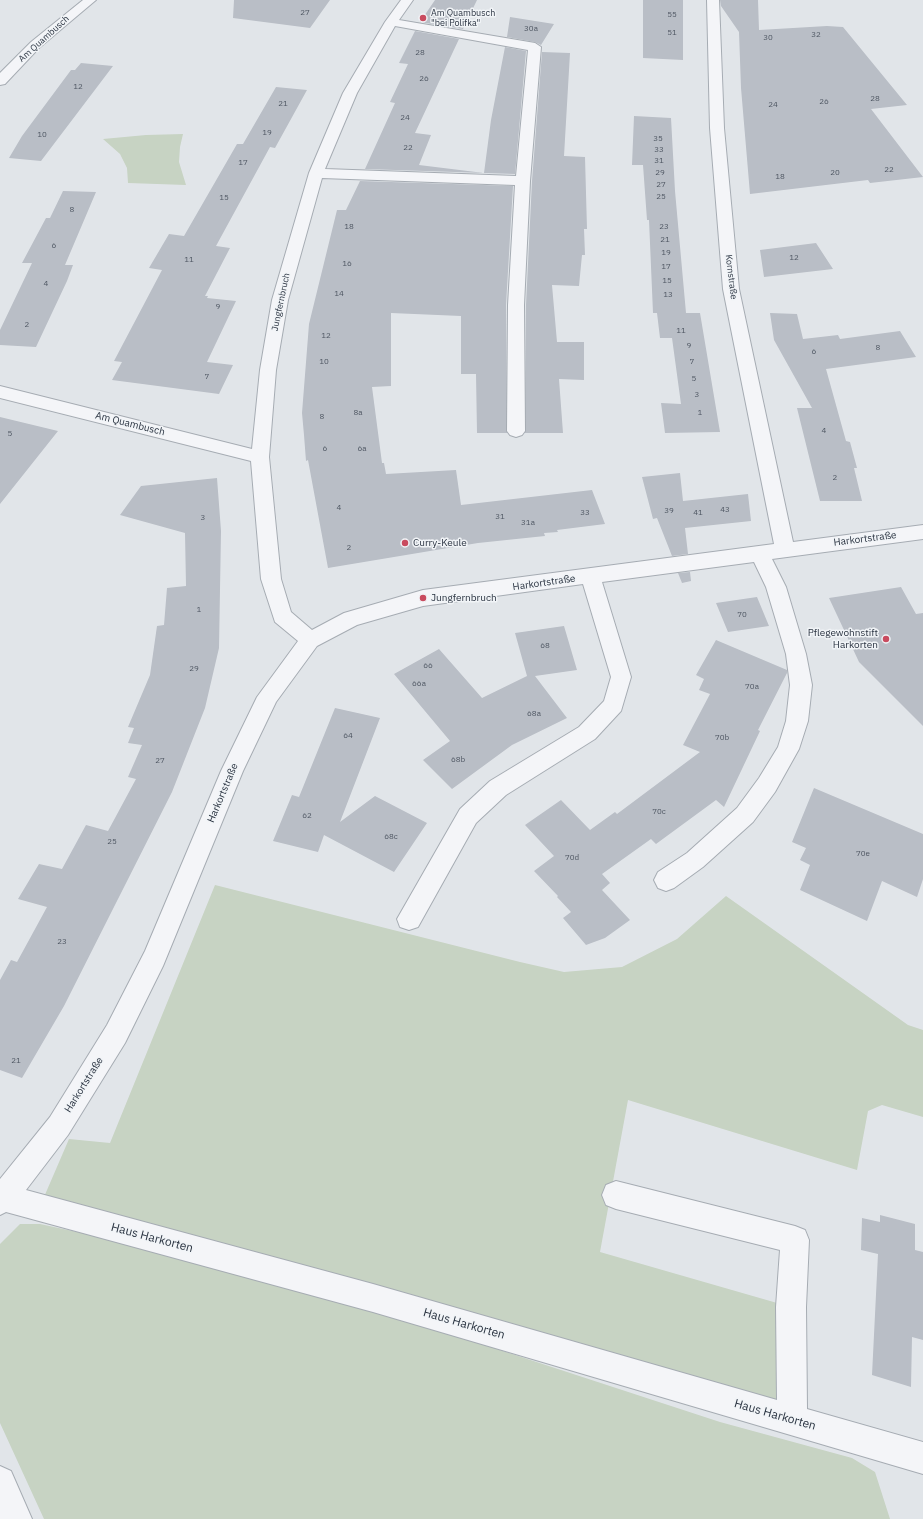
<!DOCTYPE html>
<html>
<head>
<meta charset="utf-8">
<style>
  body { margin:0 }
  canvas { display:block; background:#e1e5e9 }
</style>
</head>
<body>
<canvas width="923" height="1519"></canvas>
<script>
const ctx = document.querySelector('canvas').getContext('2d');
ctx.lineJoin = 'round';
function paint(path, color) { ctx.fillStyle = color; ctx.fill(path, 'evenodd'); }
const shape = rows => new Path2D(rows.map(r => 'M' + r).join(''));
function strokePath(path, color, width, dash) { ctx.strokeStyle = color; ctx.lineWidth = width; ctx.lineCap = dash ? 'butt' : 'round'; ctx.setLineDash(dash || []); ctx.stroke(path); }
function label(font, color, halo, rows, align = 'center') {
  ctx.font = font + ' "IBM Plex Sans",sans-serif'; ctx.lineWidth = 3; ctx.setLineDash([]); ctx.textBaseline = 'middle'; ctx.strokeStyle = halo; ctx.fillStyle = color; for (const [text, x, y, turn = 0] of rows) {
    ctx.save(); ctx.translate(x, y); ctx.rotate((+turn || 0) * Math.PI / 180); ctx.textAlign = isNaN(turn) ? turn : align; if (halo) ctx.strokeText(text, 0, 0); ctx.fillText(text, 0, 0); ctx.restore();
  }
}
paint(shape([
  [183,134,180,147,179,162,186,185,128,183,127,168,120,154,103,139,146,135],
  [215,885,520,962,564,972,622,967,677,939,726,896,908,1025,923,1030,923,1117,882,1105,868,1111,857,1170,628,1100,600,1252,791,1307,791,1404,44,1197,69,1139,110,1143],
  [20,1224,40,1224,170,1252,402,1318,720,1422,852,1458,875,1472,890,1519,44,1519,0,1423,0,1244]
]), '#c7d3c3');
paint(shape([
  [234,0,330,0,310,28,233,18],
  [435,0,477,0,463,29,420,22],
  [643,0,683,0,683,60,643,58],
  [720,0,758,0,759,30,827,26,843,27,907,105,871,109,923,177,870,183,868,180,750,194,741,88,739,32,721,6],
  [510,17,554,24,541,45,535,42,507,37],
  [415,31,459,39,415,133,431,135,419,165,484,173,491,120,505,47,526,51,515,174,365,169,395,103,390,102,408,64,399,63],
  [542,52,570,53,564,156,585,157,587,229,584,229,585,255,582,255,579,286,552,285,557,342,584,342,584,380,559,379,563,433,525,433,526,305,532,181],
  [81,63,113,66,41,161,9,158,22,136,71,70,75,70],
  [276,87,307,90,275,148,270,147,216,246,230,248,205,296,208,296,207,298,236,301,207,362,233,365,219,394,112,380,122,362,114,361,162,270,149,268,169,234,184,236,237,144,243,144],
  [634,116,671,118,675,191,686,313,700,313,720,432,665,433,661,403,681,404,672,338,660,338,657,313,653,313,649,220,647,220,643,165,632,165],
  [360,181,513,186,506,305,507,433,477,433,476,374,461,374,461,316,391,313,391,386,372,387,382,463,384,463,386,474,456,470,461,505,592,490,605,524,557,530,558,532,544,533,545,536,478,543,328,568,308,460,306,461,304,435,302,413,309,324,337,210,346,210],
  [63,191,96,192,65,265,73,265,67,281,36,347,0,345,0,330,32,263,22,263,46,218,50,218],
  [816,243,833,269,764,277,760,250],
  [770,313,797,314,803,339,838,335,840,339,900,331,916,357,826,369,846,441,850,442,857,468,854,468,862,501,820,501,797,408,812,408,774,340],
  [0,417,58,431,0,504],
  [680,473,683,501,748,494,751,521,685,528,688,554,672,556,657,518,653,519,642,477],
  [217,478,221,531,219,648,205,708,172,792,64,1006,22,1078,0,1070,0,980,11,960,17,962,47,907,18,899,39,864,62,869,86,825,108,831,136,779,128,777,142,745,128,743,134,728,128,727,150,675,157,626,164,625,167,588,186,586,185,533,120,515,141,486],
  [690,572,691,581,682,583,678,573],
  [901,587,916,614,923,613,923,726,859,662,829,598],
  [757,597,769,626,728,632,716,603],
  [564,626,577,670,535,676,567,718,512,745,452,789,423,760,450,741,394,674,439,649,482,698,527,676,515,633],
  [716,640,787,670,787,673,758,730,760,731,724,807,716,800,656,844,651,839,602,874,610,883,602,890,630,920,605,938,586,945,563,918,571,912,557,897,558,896,534,871,554,856,525,825,561,800,590,830,615,812,617,814,700,752,683,745,710,694,699,690,704,679,696,675],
  [335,708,380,718,340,822,375,796,427,823,394,872,324,835,318,852,273,841,292,795,299,797],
  [814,788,923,834,923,879,917,897,882,881,867,921,800,890,810,865,800,860,806,848,792,842],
  [880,1215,915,1224,915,1250,923,1252,923,1340,912,1337,911,1387,872,1375,878,1254,861,1250,862,1218,880,1222]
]), '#b9bec6');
const minor = shape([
  [83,0,96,0,39,48,5,84,0,85,0,73,31,42,83,0],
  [401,0,413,0,399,20,535,43,541,47,530,181,524,305,525,431,522,435,516,437,510,435,507,431,508,305,515,185,322,178,288,300,276,370,269,457,281,579,291,612,312,630,344,613,423,590,774,544,723,289,710,128,707,0,719,0,724,128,739,289,793,542,923,525,923,539,772,559,786,587,806,654,812,685,808,721,799,749,775,792,753,822,703,867,674,888,666,891,658,888,654,880,658,872,687,853,737,808,759,778,778,747,786,721,790,685,786,654,766,587,754,562,602,582,631,677,621,711,595,739,506,795,476,823,418,927,409,930,400,927,397,919,460,809,490,781,579,727,604,701,611,677,583,584,423,606,357,625,317,646,276,702,243,771,163,966,125,1043,68,1135,26,1190,373,1284,777,1400,776,1307,780,1250,616,1209,606,1205,602,1195,606,1185,616,1181,795,1226,805,1230,809,1240,806,1307,807,1409,923,1442,923,1474,373,1312,6,1212,0,1215,0,1179,50,1117,107,1025,145,951,221,771,257,697,298,641,275,622,261,579,251,461,0,398,0,386,252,449,260,370,272,300,309,173,343,93,385,22,401,0],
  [395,26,528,50,516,176,325,169,357,93,395,26],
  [0,1466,11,1471,32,1519,0,1519,0,1466]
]);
strokePath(minor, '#a6acb3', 2);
paint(minor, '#f4f5f8');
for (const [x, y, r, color] of [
  [423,18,4,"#c94b5f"],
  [405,543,4,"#c94b5f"],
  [423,598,4,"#c94b5f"],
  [886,639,4,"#c94b5f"]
]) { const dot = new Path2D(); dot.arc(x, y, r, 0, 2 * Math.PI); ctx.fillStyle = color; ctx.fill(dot); strokePath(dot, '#f1f4f7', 1.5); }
label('8px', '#4e5662', null, [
  ["27",305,13],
  ["55",672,15],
  ["30a",531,29],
  ["51",672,33],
  ["32",816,35],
  ["30",768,38],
  ["28",420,53],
  ["26",424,79],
  ["12",78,87],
  ["28",875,99],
  ["26",824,102],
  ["21",283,104],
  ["24",773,105],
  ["24",405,118],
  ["19",267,133],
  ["10",42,135],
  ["35",658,139],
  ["22",408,148],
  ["33",659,150],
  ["31",659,161],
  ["17",243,163],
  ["22",889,170],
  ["29",660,173],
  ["20",835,173],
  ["18",780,177],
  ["27",661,185],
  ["25",661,197],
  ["15",224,198],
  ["8",72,210],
  ["18",349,227],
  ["23",664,227],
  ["21",665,240],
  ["6",54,246],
  ["19",666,253],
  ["12",794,258],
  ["11",189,260],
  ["16",347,264],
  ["17",666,267],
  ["15",667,281],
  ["4",46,284],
  ["14",339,294],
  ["13",668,295],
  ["9",218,307],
  ["2",27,325],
  ["11",681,331],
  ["12",326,336],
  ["9",689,346],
  ["8",878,348],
  ["6",814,352],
  ["10",324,362],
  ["7",692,362],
  ["7",207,377],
  ["5",694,379],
  ["3",697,395],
  ["8a",358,413],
  ["1",700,413],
  ["8",322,417],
  ["4",824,431],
  ["5",10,434],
  ["6",325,449],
  ["6a",362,449],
  ["2",835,478],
  ["4",339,508],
  ["43",725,510],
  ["39",669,511],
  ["33",585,513],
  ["41",698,513],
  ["31",500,517],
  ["3",203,518],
  ["31a",528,523],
  ["2",349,548],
  ["1",199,610],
  ["70",742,615],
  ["68",545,646],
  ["66",428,666],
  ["29",194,669],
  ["66a",419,684],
  ["70a",752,687],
  ["68a",534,714],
  ["64",348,736],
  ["70b",722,738],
  ["68b",458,760],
  ["27",160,761],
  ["70c",659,812],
  ["62",307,816],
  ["68c",391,837],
  ["25",112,842],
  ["70e",863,854],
  ["70d",572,858],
  ["23",62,942],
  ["21",16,1061]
]);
label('9px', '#2a3341', '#f1f4f7', [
  ["Am Quambusch",431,13],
  ["\"bei Polifka\"",431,23]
], 'left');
label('9px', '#2a3341', '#f1f4f7', [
  ["Am Quambusch",44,39,-42],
  ["Kornstraße",731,277,83],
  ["Jungfernbruch",281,302,-78]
]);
label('10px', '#2a3341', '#f1f4f7', [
  ["Am Quambusch",130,424,14],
  ["Harkortstraße",865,539,-7],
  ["Harkortstraße",544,583,-8],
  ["Harkortstraße",223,793,-67],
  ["Harkortstraße",84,1085,-58]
]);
label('10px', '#2a3341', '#f1f4f7', [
  ["Curry-Keule",413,543],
  ["Jungfernbruch",431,598],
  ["Pflegewohnstift",878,633,"right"],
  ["Harkorten",878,645,"right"]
], 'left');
label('12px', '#2a3341', '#f1f4f7', [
  ["Haus Harkorten",152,1238,15],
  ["Haus Harkorten",464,1324,16],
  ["Haus Harkorten",775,1415,16]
]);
</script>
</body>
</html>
